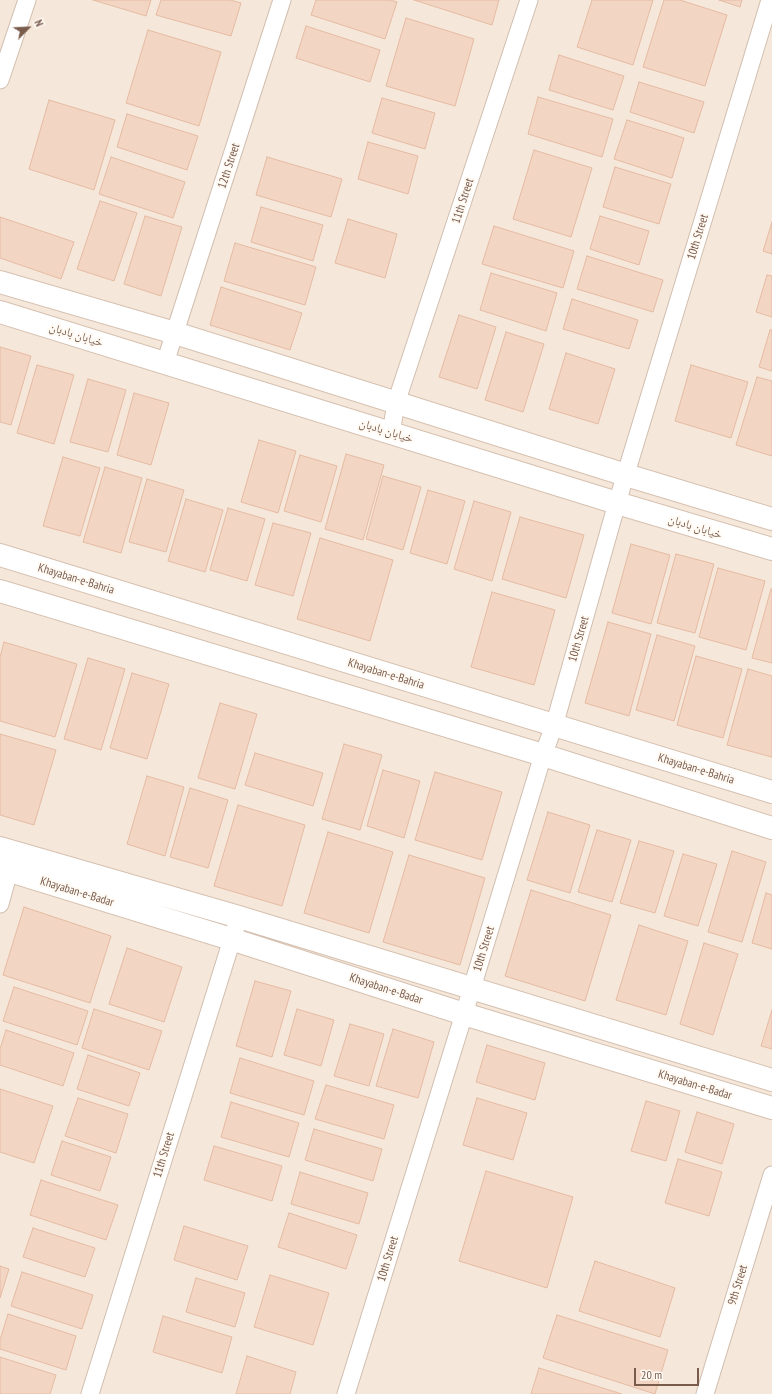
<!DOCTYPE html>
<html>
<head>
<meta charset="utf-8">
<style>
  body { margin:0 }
  #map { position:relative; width:772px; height:1394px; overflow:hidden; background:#fdf6ec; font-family:"PT Sans Narrow",sans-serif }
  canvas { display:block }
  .north { position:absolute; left:8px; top:8px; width:40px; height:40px; -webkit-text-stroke:3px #fffaf3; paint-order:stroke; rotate:66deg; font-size:11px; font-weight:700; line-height:16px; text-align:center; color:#7a5c4d }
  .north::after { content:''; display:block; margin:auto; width:14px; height:18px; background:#7a5c4d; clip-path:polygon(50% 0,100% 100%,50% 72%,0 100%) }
  .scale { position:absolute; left:634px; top:1368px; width:65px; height:18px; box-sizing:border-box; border:2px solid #7a5c4d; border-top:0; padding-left:5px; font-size:12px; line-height:14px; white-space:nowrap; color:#7a5c4d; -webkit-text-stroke:3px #fffaf3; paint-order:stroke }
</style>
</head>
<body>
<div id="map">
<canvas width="772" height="1394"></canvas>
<div class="north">N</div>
<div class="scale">20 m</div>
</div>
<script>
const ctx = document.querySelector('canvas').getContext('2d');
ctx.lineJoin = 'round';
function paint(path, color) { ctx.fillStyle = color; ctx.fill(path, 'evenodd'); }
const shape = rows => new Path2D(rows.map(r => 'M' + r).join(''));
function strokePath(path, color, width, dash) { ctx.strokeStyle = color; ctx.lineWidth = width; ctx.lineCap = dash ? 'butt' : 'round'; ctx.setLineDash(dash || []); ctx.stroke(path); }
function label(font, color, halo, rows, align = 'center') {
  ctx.font = font + ' "PT Sans Narrow","Noto Naskh Arabic",sans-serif'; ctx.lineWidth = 4; ctx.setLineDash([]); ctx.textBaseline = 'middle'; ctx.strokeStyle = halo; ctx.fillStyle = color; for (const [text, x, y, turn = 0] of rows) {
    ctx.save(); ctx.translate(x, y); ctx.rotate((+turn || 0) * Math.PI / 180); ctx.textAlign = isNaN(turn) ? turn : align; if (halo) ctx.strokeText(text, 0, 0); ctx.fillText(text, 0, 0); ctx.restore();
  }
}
paint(shape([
  [0,0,772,0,772,1394,0,1394]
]), '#f5e8da');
const building = shape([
  [93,0,151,0,146,16,93,0],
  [161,0,230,0,241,3,231,36,156,15,161,0],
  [316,0,390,0,397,2,385,39,311,15,316,0],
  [414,0,499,0,492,25,414,0],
  [592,0,653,0,633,65,577,47,592,0],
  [664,0,680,0,727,15,705,86,643,67,664,0],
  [719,0,742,0,740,7,719,0],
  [406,18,474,39,455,106,386,86,406,18],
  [306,26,380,50,370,82,296,58,306,26],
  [148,30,221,52,199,126,126,103,148,30],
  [559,55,624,76,613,110,549,90,559,55],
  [639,82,704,102,694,133,630,112,639,82],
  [538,97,613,119,602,157,528,134,538,97],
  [382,98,435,113,425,149,372,133,382,98],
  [49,100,115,120,94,190,29,169,49,100],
  [127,114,198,136,187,170,117,147,127,114],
  [627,120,684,138,672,178,614,159,627,120],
  [368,142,418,156,408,194,358,179,368,142],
  [534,150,592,168,571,237,513,219,534,150],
  [111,157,185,182,173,218,99,194,111,157],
  [267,157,342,179,331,217,256,195,267,157],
  [615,167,671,184,659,224,603,207,615,167],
  [100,201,137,213,114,281,77,269,100,201],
  [261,207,323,225,313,261,251,242,261,207],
  [145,216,182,227,161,296,124,284,145,216],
  [600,216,649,231,639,265,590,249,600,216],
  [0,217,74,242,61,279,0,258,0,217],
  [348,219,397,234,385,278,335,263,348,219],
  [772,222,772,254,763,251,772,222],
  [494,226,574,251,563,288,482,264,494,226],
  [235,243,316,267,305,305,224,281,235,243],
  [587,256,663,280,653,312,577,289,587,256],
  [491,273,557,293,546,331,480,310,491,273],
  [767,275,772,276,772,317,756,312,767,275],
  [221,287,302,313,290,350,210,325,221,287],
  [572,299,638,320,629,349,563,329,572,299],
  [459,315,496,327,477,389,439,377,459,315],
  [770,330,772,330,772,371,759,367,770,330],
  [506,332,544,344,523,412,485,400,506,332],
  [0,347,31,356,11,425,0,422,0,347],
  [566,353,615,369,598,424,549,409,566,353],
  [37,365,74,375,54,444,17,433,37,365],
  [691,365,748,382,731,438,675,421,691,365],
  [757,377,772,381,772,456,736,445,757,377],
  [88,379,126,390,108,452,70,442,88,379],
  [134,393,169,403,151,465,117,455,134,393],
  [259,440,296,451,278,513,241,502,259,440],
  [346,454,384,465,363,540,325,529,346,454],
  [300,455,337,466,321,522,284,511,300,455],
  [63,457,100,468,80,536,43,526,63,457],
  [105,467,142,478,121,553,83,542,105,467],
  [383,476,421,487,403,550,366,539,383,476],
  [147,479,184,490,166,552,129,542,147,479],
  [428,490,465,501,447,564,410,553,428,490],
  [186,499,223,510,205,572,168,561,186,499],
  [474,501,511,512,492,581,454,569,474,501],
  [228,508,265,519,247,581,210,570,228,508],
  [520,517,584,535,566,598,502,579,520,517],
  [273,523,311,533,293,596,255,585,273,523],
  [320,538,393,560,370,641,297,619,320,538],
  [631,544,670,555,651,624,612,613,631,544],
  [676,554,714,564,695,633,657,623,676,554],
  [718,568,765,581,746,650,699,637,718,568],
  [771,589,772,589,772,663,752,658,771,589],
  [492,592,555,610,534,685,471,667,492,592],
  [608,622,651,634,629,716,585,703,608,622],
  [657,635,695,646,674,721,636,710,657,635],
  [4,642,77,664,55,737,0,721,0,657,4,642],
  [696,656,742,669,723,738,677,725,696,656],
  [88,658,125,669,101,750,64,739,88,658],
  [748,669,772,676,772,757,727,745,748,669],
  [132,673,169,684,147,759,110,748,132,673],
  [220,703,257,714,235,789,198,778,220,703],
  [0,734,56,750,34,825,0,815,0,734],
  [344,744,382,755,360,830,322,819,344,744],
  [255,753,323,773,313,806,245,785,255,753],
  [383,770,420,781,404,838,367,826,383,770],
  [435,772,502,792,482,860,415,840,435,772],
  [147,776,184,787,165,856,127,844,147,776],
  [190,788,228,800,208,868,170,857,190,788],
  [238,805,305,825,282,906,214,886,238,805],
  [548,812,590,825,570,893,527,880,548,812],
  [597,830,631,840,612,902,578,892,597,830],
  [328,832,393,852,369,933,304,913,328,832],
  [639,841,674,851,655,913,620,903,639,841],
  [732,851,766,862,742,942,708,932,732,851],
  [683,854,717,864,698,926,664,916,683,854],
  [409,855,485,878,460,965,383,942,409,855],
  [531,890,611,915,585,1001,505,976,531,890],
  [766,893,772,895,772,949,752,943,766,893],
  [24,907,111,936,90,1003,3,975,24,907],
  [639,925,688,941,666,1015,616,1000,639,925],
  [704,943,738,954,713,1035,680,1024,704,943],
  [127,948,182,967,164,1022,109,1004,127,948],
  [255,981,291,991,272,1057,236,1046,255,981],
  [14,987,88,1011,77,1045,3,1021,14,987],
  [94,1009,162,1031,149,1070,82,1048,94,1009],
  [297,1009,334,1020,321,1066,284,1055,297,1009],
  [772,1010,772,1049,761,1046,772,1010],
  [350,1024,384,1034,369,1086,334,1076,350,1024],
  [393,1029,434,1042,418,1098,376,1086,393,1029],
  [6,1030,74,1053,63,1086,0,1065,0,1049,6,1030],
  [487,1045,545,1063,535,1100,476,1082,487,1045],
  [88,1055,140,1073,129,1106,77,1089,88,1055],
  [240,1058,314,1081,304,1115,230,1093,240,1058],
  [326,1085,394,1105,384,1139,315,1119,326,1085],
  [0,1089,53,1106,34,1163,0,1152,0,1089],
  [78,1098,128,1114,116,1153,65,1136,78,1098],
  [477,1098,527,1113,513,1160,463,1145,477,1098],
  [646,1101,680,1111,666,1161,631,1151,646,1101],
  [231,1102,299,1123,289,1157,221,1137,231,1102],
  [697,1112,734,1124,722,1164,685,1152,697,1112],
  [314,1129,382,1149,373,1181,305,1160,314,1129],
  [62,1141,111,1157,100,1191,51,1175,62,1141],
  [214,1146,282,1166,272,1201,204,1180,214,1146],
  [678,1159,722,1172,709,1216,665,1203,678,1159],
  [486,1171,573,1197,547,1288,459,1261,486,1171],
  [300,1172,368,1193,359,1224,291,1204,300,1172],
  [41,1180,118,1205,106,1240,30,1215,41,1180],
  [289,1213,357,1235,346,1269,278,1247,289,1213],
  [184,1226,248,1246,237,1280,174,1260,184,1226],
  [33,1228,95,1248,85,1277,23,1257,33,1228],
  [595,1261,675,1288,660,1337,579,1311,595,1261],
  [0,1266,9,1269,0,1298,0,1266],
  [22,1272,93,1295,82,1329,11,1306,22,1272],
  [270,1275,329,1293,313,1345,254,1327,270,1275],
  [196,1278,245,1293,235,1327,186,1312,196,1278],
  [8,1314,76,1336,66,1370,0,1349,0,1340,8,1314],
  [557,1315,668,1350,655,1394,543,1358,557,1315],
  [163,1316,232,1337,222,1373,153,1352,163,1316],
  [247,1356,296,1372,290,1394,236,1394,247,1356],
  [0,1357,56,1375,50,1394,0,1394,0,1357],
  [539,1368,622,1394,531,1394,539,1368]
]);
paint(building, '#f3d5c3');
strokePath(building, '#e6bba3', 1);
const street = shape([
  [0,80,27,0],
  [165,363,282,0],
  [391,433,396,403,529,0],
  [0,904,12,860],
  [90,1394,239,917],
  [346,1394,464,1014,543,755,554,726,617,503,770,0],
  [705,1394,772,1175]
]);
const secondary = shape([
  [0,282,175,333,626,475,772,519],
  [0,312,617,503,772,549],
  [0,555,772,792],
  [0,591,543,755,772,828],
  [0,848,239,917,772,1080],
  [0,868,231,939,464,1014,772,1108]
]);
strokePath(street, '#d1beb0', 19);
strokePath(secondary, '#d6c0b0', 24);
strokePath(street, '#fff', 17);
strokePath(secondary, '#fff', 22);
label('12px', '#7a5c4d', '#fffaf3', [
  ["12th Street",229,166,-72],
  ["11th Street",463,201,-72],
  ["10th Street",698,237,-73],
  ["خیابان بادبان",76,335,17],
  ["خیابان بادبان",386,431,17],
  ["خیابان بادبان",695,527,17],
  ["Khayaban-e-Bahria",76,579,17],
  ["10th Street",579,639,-74],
  ["Khayaban-e-Bahria",386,674,17],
  ["Khayaban-e-Bahria",696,769,17],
  ["Khayaban-e-Badar",77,892,17],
  ["10th Street",484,949,-73],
  ["Khayaban-e-Badar",386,989,18],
  ["Khayaban-e-Badar",695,1085,17],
  ["11th Street",164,1155,-73],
  ["10th Street",388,1259,-73],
  ["9th Street",738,1285,-73]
]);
</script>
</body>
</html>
